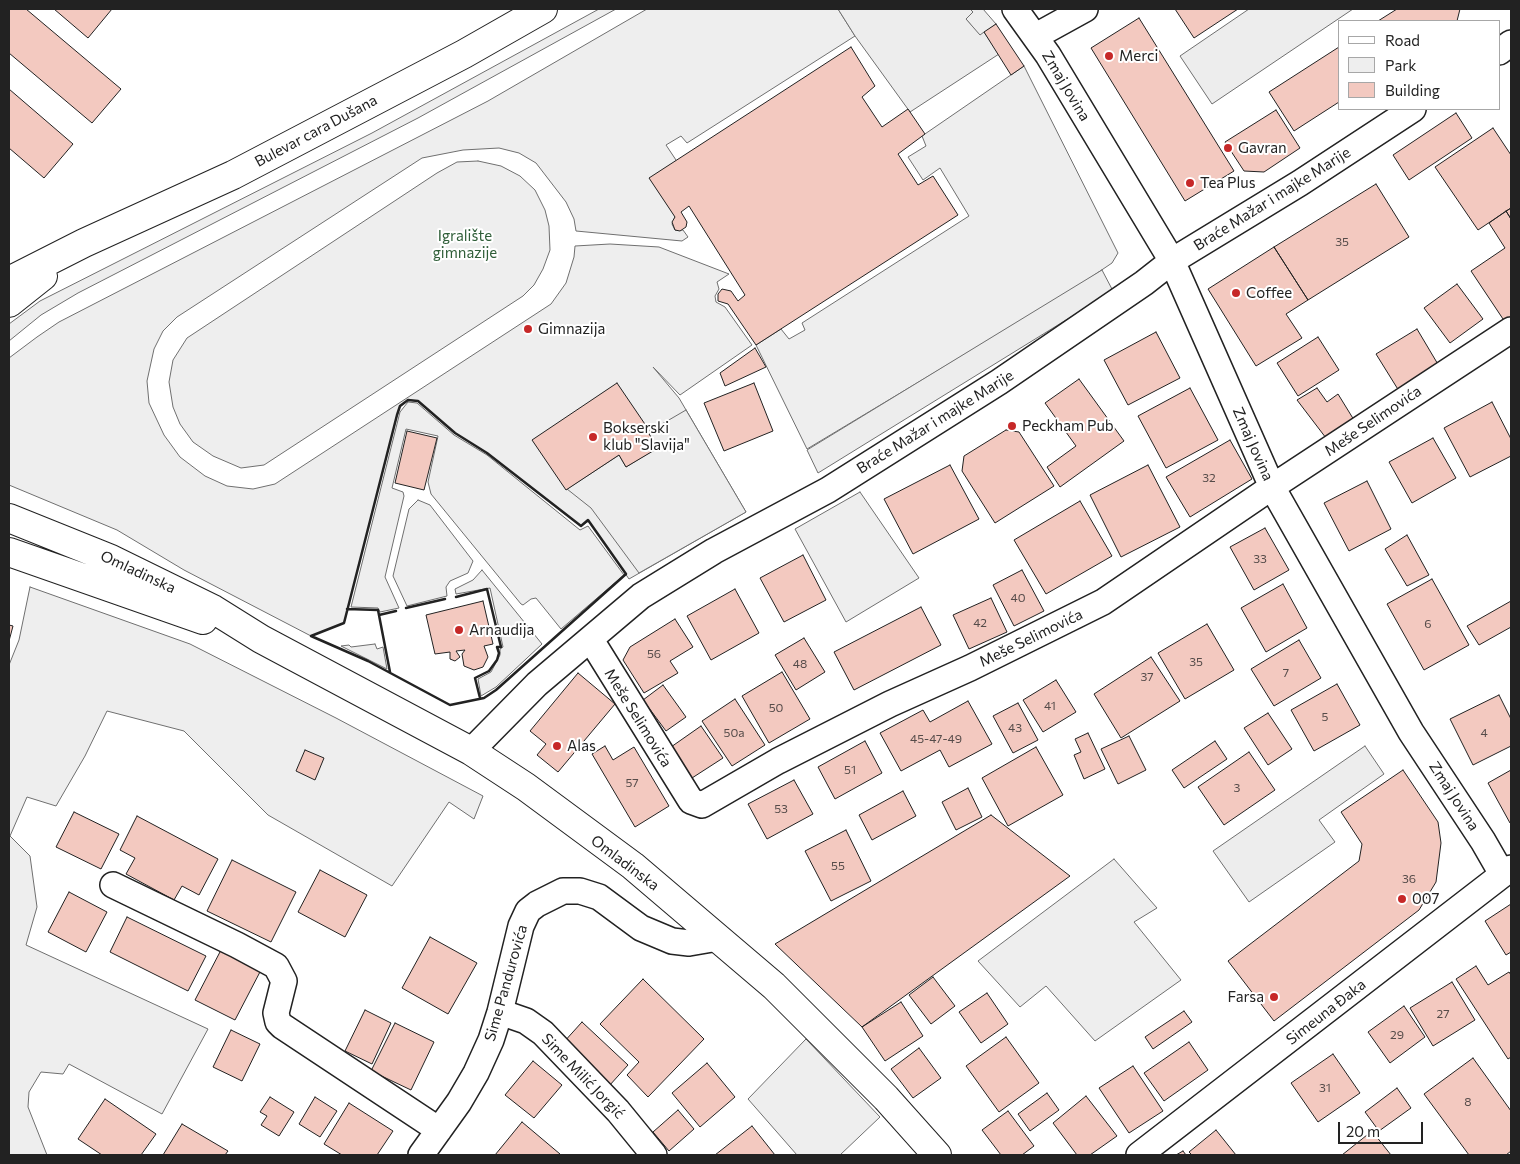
<!DOCTYPE html>
<html>
<head>
<meta charset="utf-8">
<style>
  body { margin:0 }
  #map { position:relative; width:1520px; height:1164px; overflow:hidden; background:#fff; font-family:Commissioner,sans-serif }
  canvas { display:block }
  .frame { position:absolute; inset:0; border:10px solid #222; pointer-events:none }
  .legend { position:absolute; left:1338px; top:20px; width:162px; height:90px; box-sizing:border-box; background:#fff; border:1px solid #a7a7a7; margin:0; padding:6px 9px; list-style:none; font-size:15px; color:#222 }
  .legend li { display:flex; align-items:center; gap:10px; height:25px }
  .legend b { width:25px; border:1px solid #a7a7a7 }
  .scale { position:absolute; left:1338px; top:1122px; width:85px; height:22px; box-sizing:border-box; border:2px solid #222; border-top:0; padding-left:6px; font-size:15px; line-height:18px; white-space:nowrap; color:#222; -webkit-text-stroke:4px #fff; paint-order:stroke }
</style>
</head>
<body>
<div id="map">
<canvas width="1520" height="1164"></canvas>
<div class="frame"></div>
<ul class="legend">
<li><b style="height:6px;background:#fff"></b>Road</li>
<li><b style="height:14px;background:#eee"></b>Park</li>
<li><b style="height:14px;background:#f3c9c0"></b>Building</li>
</ul>
<div class="scale">20 m</div>
</div>
<script>
const ctx = document.querySelector('canvas').getContext('2d');
ctx.lineJoin = 'round';
function paint(path, color) { ctx.fillStyle = color; ctx.fill(path, 'evenodd'); }
const shape = rows => new Path2D(rows.map(r => 'M' + r).join(''));
function strokePath(path, color, width, dash) { ctx.strokeStyle = color; ctx.lineWidth = width; ctx.lineCap = dash ? 'butt' : 'round'; ctx.setLineDash(dash || []); ctx.stroke(path); }
function label(font, color, halo, rows, align = 'center') {
  ctx.font = font + ' Commissioner,sans-serif'; ctx.lineWidth = 4; ctx.setLineDash([]); ctx.textBaseline = 'middle'; ctx.strokeStyle = halo; ctx.fillStyle = color; for (const [text, x, y, turn = 0] of rows) {
    ctx.save(); ctx.translate(x, y); ctx.rotate((+turn || 0) * Math.PI / 180); ctx.textAlign = isNaN(turn) ? turn : align; if (halo) ctx.strokeText(text, 0, 0); ctx.fillText(text, 0, 0); ctx.restore();
  }
}
const green = shape([
  [599,9,616,9,418,118,78,293,41,315,9,341,9,324,40,301,372,133,599,9],
  [647,9,838,9,855,36,687,143,681,136,666,145,676,160,675,217,672,224,675,230,683,230,688,237,682,241,576,231,574,219,566,202,536,163,519,153,499,148,463,150,422,158,177,317,163,331,154,349,147,381,149,403,164,435,180,457,205,476,227,486,253,489,275,484,551,304,566,283,574,257,575,246,610,244,659,247,729,274,717,282,719,289,715,296,716,302,725,307,752,345,680,395,653,367,679,398,746,512,629,579,589,521,581,526,487,453,455,433,418,401,408,400,400,407,397,415,344,623,311,636,184,570,117,530,9,485,9,358,37,337,59,322,488,101,647,9],
  [970,9,983,9,996,24,980,36,966,19,973,12,970,9],
  [1024,66,1118,253,1112,263,1072,290,807,449,756,345,781,329,789,339,805,330,802,323,969,216,940,168,923,180,908,157,926,146,922,136,1024,66],
  [478,161,501,166,520,176,535,190,545,210,549,226,550,250,543,269,534,285,523,296,264,465,241,468,213,456,193,442,180,424,173,407,169,382,173,360,187,338,437,173,457,162,478,161],
  [408,402,417,403,454,435,487,455,580,530,588,526,624,575,561,629,536,598,531,599,523,605,521,604,431,494,428,482,438,436,406,429,392,488,403,492,404,496,385,577,399,608,380,612,378,608,351,607,400,412,408,402],
  [860,492,919,578,846,622,795,529,860,492],
  [418,500,430,505,473,561,468,573,450,581,446,587,447,596,407,606,393,576,409,509,418,500],
  [482,570,542,644,496,687,481,696,478,679,491,672,500,655,500,649,503,647,490,588,456,594,455,589,473,580,482,570],
  [30,587,190,644,336,718,483,796,474,819,449,802,392,886,268,815,184,731,107,711,85,756,56,806,27,797,10,836,30,856,37,907,26,945,208,1029,162,1114,69,1064,63,1074,41,1072,29,1092,28,1107,47,1155,9,1155,9,665,19,640,30,587],
  [375,644,377,649,383,647,387,669,341,646,349,645,351,647,375,644],
  [1114,859,1157,908,1134,922,1181,980,1095,1041,1046,986,1020,1007,978,961,1114,859],
  [806,1039,880,1117,840,1155,797,1155,748,1099,806,1039]
]);
paint(green, '#eee');
strokePath(green, '#6f6f6f', 1);
const parking = shape([
  [838,9,970,9,973,12,966,19,980,35,984,32,999,54,910,112,855,36,838,9],
  [1249,9,1353,9,1212,104,1180,56,1249,9],
  [1102,270,1113,291,818,473,807,450,1102,270],
  [686,410,746,512,639,573,591,508,567,489,619,455,626,467,657,448,649,434,650,431,686,410],
  [1365,746,1384,774,1319,820,1335,842,1249,902,1213,851,1365,746]
]);
paint(parking, '#ededed');
strokePath(parking, '#6f6f6f', 1);
const building = shape([
  [9,9,26,9,121,89,92,123,9,53,9,9],
  [54,9,112,9,88,38,54,9],
  [1175,9,1238,9,1194,38,1175,9],
  [1397,9,1460,9,1457,21,1378,21,1397,9],
  [1139,18,1234,171,1185,201,1091,48,1139,18],
  [996,24,1024,66,1011,75,984,32,996,24],
  [851,47,875,86,862,97,882,127,908,109,925,134,898,154,918,185,933,176,958,215,756,345,728,304,718,301,718,294,722,289,731,291,738,301,745,295,689,206,681,212,687,222,686,227,680,231,675,230,672,222,675,217,649,178,851,47],
  [1339,47,1339,102,1294,131,1269,92,1339,47],
  [9,89,73,144,44,178,9,148,9,89],
  [1276,110,1300,148,1264,172,1244,171,1225,142,1276,110],
  [1456,113,1472,138,1409,180,1393,155,1456,113],
  [1493,128,1511,155,1511,208,1478,230,1435,167,1493,128],
  [1376,184,1409,237,1308,300,1274,247,1376,184],
  [1511,208,1511,219,1506,211,1511,208],
  [1506,211,1511,219,1511,318,1505,322,1471,271,1505,248,1489,223,1506,211],
  [1274,247,1308,300,1286,314,1302,338,1256,366,1208,289,1274,247],
  [1457,284,1483,319,1450,343,1424,308,1457,284],
  [1417,329,1439,366,1399,391,1376,354,1417,329],
  [1156,332,1180,378,1128,405,1104,360,1156,332],
  [1318,337,1339,370,1298,396,1277,363,1318,337],
  [755,348,766,367,725,386,720,373,755,348],
  [1079,379,1124,441,1060,487,1047,467,1076,446,1045,403,1079,379],
  [617,383,651,433,649,434,658,448,626,467,619,455,566,490,532,440,617,383],
  [754,383,773,431,724,451,704,403,754,383],
  [1190,388,1218,440,1166,468,1138,416,1190,388],
  [1317,388,1327,402,1338,394,1354,420,1326,438,1297,400,1317,388],
  [1492,402,1511,439,1511,456,1470,477,1444,428,1492,402],
  [1006,430,1019,432,1054,486,995,523,962,471,964,456,1006,430],
  [407,431,437,438,424,490,395,483,407,431],
  [1433,438,1456,478,1412,503,1389,462,1433,438],
  [1230,440,1252,479,1190,517,1166,477,1230,440],
  [950,465,979,519,913,554,884,499,950,465],
  [1148,465,1180,527,1121,557,1090,495,1148,465],
  [1367,481,1391,529,1349,551,1324,503,1367,481],
  [1080,501,1112,556,1046,594,1014,540,1080,501],
  [1265,528,1289,570,1254,590,1230,547,1265,528],
  [1407,535,1429,575,1407,586,1385,549,1407,535],
  [803,555,826,600,784,622,760,578,803,555],
  [1022,570,1044,611,1014,626,993,585,1022,570],
  [1432,579,1469,645,1424,670,1387,604,1432,579],
  [1283,584,1307,628,1266,652,1241,608,1283,584],
  [735,589,759,633,711,660,687,616,735,589],
  [991,598,1007,632,969,649,953,615,991,598],
  [483,601,493,644,484,646,488,657,483,667,474,670,464,666,462,654,465,650,456,651,460,657,455,661,450,659,450,652,435,654,426,615,483,601],
  [1511,601,1511,627,1479,645,1467,626,1511,601],
  [921,607,941,645,854,690,834,652,921,607],
  [675,619,693,647,670,661,678,673,644,693,623,660,630,647,675,619],
  [1207,624,1234,670,1185,699,1158,653,1207,624],
  [9,625,13,626,9,641,9,625],
  [804,638,825,672,796,690,775,655,804,638],
  [1299,640,1321,678,1274,706,1251,669,1299,640],
  [1151,657,1180,701,1121,738,1094,694,1151,657],
  [782,672,810,719,769,743,742,696,782,672],
  [578,673,615,704,558,772,537,755,546,744,530,731,578,673],
  [1056,680,1076,712,1043,732,1023,700,1056,680],
  [1337,684,1360,725,1314,751,1291,710,1337,684],
  [663,685,686,717,666,731,643,700,663,685],
  [1499,695,1511,719,1511,746,1473,765,1450,719,1499,695],
  [735,699,765,745,732,766,702,721,735,699],
  [968,701,992,744,949,767,940,750,901,771,880,733,923,710,930,722,968,701],
  [1018,703,1038,740,1013,753,993,716,1018,703],
  [1268,713,1292,749,1268,765,1244,728,1268,713],
  [701,726,723,758,692,778,671,747,701,726],
  [1088,733,1105,769,1084,779,1074,755,1081,752,1075,739,1088,733],
  [1129,736,1146,770,1118,784,1101,749,1129,736],
  [865,741,882,773,835,799,818,767,865,741],
  [1215,741,1227,759,1184,788,1172,770,1215,741],
  [605,746,613,760,634,747,669,806,635,827,592,754,605,746],
  [1036,747,1063,795,1008,826,982,778,1036,747],
  [305,750,324,758,315,780,296,771,305,750],
  [1249,752,1275,790,1224,825,1198,787,1249,752],
  [1403,770,1438,822,1441,843,1436,882,1419,910,1274,1021,1228,961,1359,861,1362,844,1341,812,1403,770],
  [1511,770,1511,822,1510,823,1488,783,1511,770],
  [794,780,813,814,767,839,748,804,794,780],
  [968,788,982,817,956,830,942,802,968,788],
  [903,791,916,816,872,840,859,815,903,791],
  [74,812,119,834,101,869,56,847,74,812],
  [991,815,1070,876,862,1027,775,944,991,815],
  [137,816,218,859,199,895,182,886,174,900,126,874,135,858,120,850,137,816],
  [846,830,871,881,831,901,805,851,846,830],
  [232,860,296,892,271,942,207,911,232,860],
  [320,870,367,895,345,937,298,912,320,870],
  [69,892,107,912,86,952,48,932,69,892],
  [1511,904,1511,952,1506,955,1485,921,1511,904],
  [127,917,206,956,188,991,110,952,127,917],
  [430,937,477,963,448,1014,402,988,430,937],
  [221,950,261,970,235,1020,195,1000,221,950],
  [1476,966,1488,985,1509,972,1511,975,1511,1057,1508,1059,1456,979,1476,966],
  [933,977,955,1006,931,1024,909,995,933,977],
  [643,979,704,1039,648,1097,627,1075,639,1062,600,1024,643,979],
  [1452,982,1475,1020,1433,1046,1410,1008,1452,982],
  [987,993,1008,1024,981,1043,959,1012,987,993],
  [901,1002,923,1036,885,1061,862,1027,901,1002],
  [1404,1006,1425,1037,1390,1063,1368,1032,1404,1006],
  [365,1010,391,1023,372,1064,345,1051,365,1010],
  [1184,1011,1192,1022,1153,1049,1145,1037,1184,1011],
  [582,1022,628,1065,609,1086,563,1043,582,1022],
  [395,1023,434,1042,411,1090,371,1071,395,1023],
  [231,1030,260,1044,242,1081,213,1067,231,1030],
  [1006,1037,1039,1083,999,1112,966,1066,1006,1037],
  [1189,1042,1208,1070,1164,1101,1144,1073,1189,1042],
  [919,1048,941,1078,913,1098,891,1069,919,1048],
  [1333,1054,1360,1093,1318,1122,1291,1083,1333,1054],
  [1473,1058,1511,1111,1511,1151,1506,1155,1469,1155,1424,1094,1473,1058],
  [533,1061,562,1085,534,1118,505,1095,533,1061],
  [707,1063,735,1097,700,1127,672,1093,707,1063],
  [1133,1066,1163,1111,1129,1133,1099,1088,1133,1066],
  [1397,1088,1411,1108,1379,1131,1365,1112,1397,1088],
  [1047,1093,1059,1110,1030,1131,1018,1114,1047,1093],
  [1086,1096,1117,1136,1090,1155,1077,1155,1053,1123,1086,1096],
  [270,1097,294,1112,279,1136,261,1125,267,1116,260,1112,270,1097],
  [315,1097,337,1111,320,1137,299,1124,315,1097],
  [105,1099,156,1134,141,1155,102,1155,78,1139,105,1099],
  [349,1103,393,1131,377,1155,342,1155,324,1144,349,1103],
  [678,1110,694,1129,669,1151,653,1132,678,1110],
  [1008,1111,1034,1146,1022,1155,1001,1155,982,1130,1008,1111],
  [522,1122,560,1154,558,1155,495,1155,522,1122],
  [182,1124,228,1151,225,1155,163,1155,182,1124],
  [752,1126,775,1155,715,1155,752,1126],
  [1216,1130,1236,1155,1192,1155,1189,1152,1216,1130],
  [1372,1131,1391,1155,1342,1155,1372,1131],
  [1183,1151,1186,1155,1176,1155,1183,1151]
]);
paint(building, '#f3c9c0');
strokePath(building, '#222', 1);
const minor = shape([
  [1015,9,1048,55,1172,261,1272,487,1411,732,1483,841,1502,874],
  [1036,36,1085,9],
  [1499,52,1511,43],
  [591,640,691,801,702,805,778,761,890,704,970,668,1103,602,1272,487,1511,330],
  [471,751,537,684,641,596,714,551,828,490,999,382,1144,283,1172,261,1300,183,1413,109],
  [113,885,237,945,276,966,284,981,276,1013,278,1022,282,1026,439,1130],
  [500,1012,526,1021,543,1033,618,1111,654,1155],
  [421,1155,459,1102,476,1073,491,1040,500,1012,521,926,528,911,537,904,563,891,580,891,599,897,641,928,672,941,689,943,718,938],
  [1139,1155,1511,868]
]);
const secondary = shape([
  [9,281,84,243,233,175,464,54,543,9],
  [9,303,43,276]
]);
const primary = shape([
  [9,518,111,559,213,609,261,639,471,751,526,787,633,866,774,986,886,1098,937,1155],
  [9,552,203,620]
]);
strokePath(minor, '#222', 28);
strokePath(secondary, '#222', 30);
strokePath(primary, '#222', 30);
strokePath(minor, '#fff', 25);
strokePath(secondary, '#fff', 28);
strokePath(primary, '#fff', 28);
strokePath(shape([
  [408,400,418,401,455,433,487,453,581,526,588,520,626,574,496,690,484,698,450,705,368,661,311,636,344,623,397,415,400,406,408,400],
  [456,597,487,589,501,647,497,647,499,653,497,660,489,671,475,678,480,698],
  [406,608,445,599],
  [347,609,378,610,390,672],
  [379,615,396,611]
]), '#222', 2.5);
for (const [x, y, r, color] of [
  [1109,56,5,"#c62828"],
  [1228,148,5,"#c62828"],
  [1190,183,5,"#c62828"],
  [1236,293,5,"#c62828"],
  [528,329,5,"#c62828"],
  [1012,426,5,"#c62828"],
  [593,437,5,"#c62828"],
  [459,630,5,"#c62828"],
  [557,746,5,"#c62828"],
  [1402,899,5,"#c62828"],
  [1274,997,5,"#c62828"]
]) { const dot = new Path2D(); dot.arc(x, y, r, 0, 2 * Math.PI); ctx.fillStyle = color; ctx.fill(dot); strokePath(dot, '#fff', 2); }
label('12px', '#564c4a', null, [
  ["35",1342,242],
  ["32",1209,478],
  ["33",1260,559],
  ["40",1018,598],
  ["42",980,623],
  ["6",1428,624],
  ["56",654,654],
  ["35",1196,662],
  ["48",800,664],
  ["7",1286,673],
  ["37",1147,677],
  ["41",1050,706],
  ["50",776,708],
  ["5",1325,717],
  ["43",1015,728],
  ["50a",734,733],
  ["4",1484,733],
  ["45-47-49",936,739],
  ["51",850,770],
  ["57",632,783],
  ["3",1237,788],
  ["53",781,809],
  ["55",838,866],
  ["36",1409,879],
  ["27",1443,1014],
  ["29",1397,1035],
  ["31",1325,1088],
  ["8",1468,1102]
]);
label('15px', '#222', '#fff', [
  ["Merci",1119,56],
  ["Gavran",1238,148],
  ["Tea Plus",1200,183],
  ["Coffee",1246,293],
  ["Gimnazija",538,329],
  ["Peckham Pub",1022,426],
  ["Bokserski",603,428],
  ["klub \"Slavija\"",603,445],
  ["Arnaudija",469,630],
  ["Alas",567,746],
  ["007",1412,899],
  ["Farsa",1264,997,"right"]
], 'left');
label('15px', '#222', '#fff', [
  ["Zmaj Jovina",1066,86,59],
  ["Bulevar cara Dušana",316,131,-28],
  ["Braće Mažar i majke Marije",1272,199,-32],
  ["Meše Selimovića",1373,421,-34],
  ["Braće Mažar i majke Marije",935,422,-32],
  ["Zmaj Jovina",1253,444,66],
  ["Omladinska",138,572,25],
  ["Meše Selimovića",1031,638,-26],
  ["Meše Selimovića",638,718,58],
  ["Zmaj Jovina",1454,796,57],
  ["Omladinska",625,863,37],
  ["Sime Pandurovića",506,983,-74],
  ["Simeuna Đaka",1326,1012,-38],
  ["Sime Milić Jorgić",583,1076,46]
]);
label('15px', '#2f5e38', '#fff', [
  ["Igralište",465,236],
  ["gimnazije",465,253]
]);
</script>
</body>
</html>
